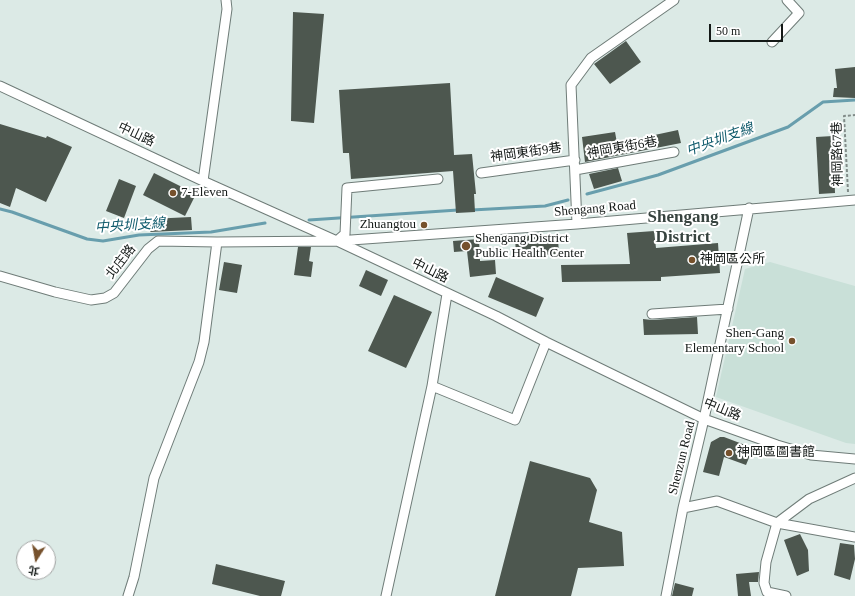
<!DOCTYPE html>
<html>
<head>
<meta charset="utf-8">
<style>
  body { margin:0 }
  #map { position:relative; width:855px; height:596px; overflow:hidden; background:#dceae6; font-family:"Times New Roman","Noto Sans TC",serif }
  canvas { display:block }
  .north { position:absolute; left:16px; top:540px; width:40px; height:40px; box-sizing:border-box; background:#fff; border:1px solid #a1a3a2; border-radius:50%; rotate:191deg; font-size:11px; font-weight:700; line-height:16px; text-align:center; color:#141917 }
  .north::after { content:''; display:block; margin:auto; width:14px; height:18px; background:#76512c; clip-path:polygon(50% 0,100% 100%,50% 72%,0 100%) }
  .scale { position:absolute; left:709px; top:24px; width:74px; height:18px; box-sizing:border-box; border:2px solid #141917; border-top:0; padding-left:5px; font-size:12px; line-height:14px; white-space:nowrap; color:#141917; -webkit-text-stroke:3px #fff; paint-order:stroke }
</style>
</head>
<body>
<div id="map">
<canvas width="855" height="596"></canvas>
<div class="north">北</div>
<div class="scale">50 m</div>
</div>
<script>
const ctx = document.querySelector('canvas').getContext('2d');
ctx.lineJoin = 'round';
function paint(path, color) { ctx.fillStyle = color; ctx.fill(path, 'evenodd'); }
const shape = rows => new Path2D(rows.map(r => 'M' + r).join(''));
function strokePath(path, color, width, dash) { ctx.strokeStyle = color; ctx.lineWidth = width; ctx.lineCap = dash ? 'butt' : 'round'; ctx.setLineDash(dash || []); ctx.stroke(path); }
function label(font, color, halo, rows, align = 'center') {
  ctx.font = font + ' "Times New Roman","Noto Sans TC",serif'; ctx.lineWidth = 4; ctx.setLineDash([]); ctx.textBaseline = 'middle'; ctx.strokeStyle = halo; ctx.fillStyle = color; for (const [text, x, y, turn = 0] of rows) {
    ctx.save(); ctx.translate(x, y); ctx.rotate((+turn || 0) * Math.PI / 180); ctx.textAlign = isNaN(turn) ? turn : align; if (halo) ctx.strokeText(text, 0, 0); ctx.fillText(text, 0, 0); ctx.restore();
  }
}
paint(shape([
  [770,262,855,286,855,444,846,443,716,397,745,269]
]), '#c9e0d8');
strokePath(shape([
  [587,194,658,175,788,127,823,102,855,100],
  [0,209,12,212,87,239,103,241,139,235,211,232,265,223],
  [472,210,545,206,568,200],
  [309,220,458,210]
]), '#689ead', 3);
paint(shape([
  [293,12,324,14,314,123,291,121],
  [626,41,641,62,610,84,594,64],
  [855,67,855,98,833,97,834,88,837,88,835,69],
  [450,83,454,155,472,154,476,194,474,194,475,212,456,213,453,171,351,179,349,153,343,153,339,90],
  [0,124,46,138,47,136,72,147,46,202,16,188,10,207,0,203],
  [678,130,681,143,585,162,582,137,615,132,617,143],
  [833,136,835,193,819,194,816,137],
  [618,168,622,181,594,189,589,174],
  [154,173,196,194,185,216,143,195],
  [119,179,136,186,124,218,106,211],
  [191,217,192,230,150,232,150,219],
  [654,231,656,248,718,243,720,273,661,277,661,281,562,282,561,265,630,264,627,233],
  [536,235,536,240,558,239,559,254,516,256,515,236],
  [479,239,480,261,495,260,496,274,470,277,467,251,454,252,453,241],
  [298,247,311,247,309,261,313,262,311,277,294,275],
  [224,262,242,265,237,293,219,290],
  [366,270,388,280,381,296,359,286],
  [496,277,544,298,536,317,488,297],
  [394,295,432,312,406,368,368,351],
  [697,317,698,334,644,335,643,319,652,320],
  [720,437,724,437,753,448,746,465,724,457,719,476,703,472,711,442],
  [530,461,590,478,597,490,589,522,622,532,624,566,578,568,571,596,495,596],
  [800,534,808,550,809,571,797,576,784,540],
  [840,543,854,545,855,559,850,580,834,575],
  [216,564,285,581,281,596,260,596,212,584],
  [759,572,758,582,749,582,751,596,738,596,736,574],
  [675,583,694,588,692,596,672,596]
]), '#4d574f');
const minor = shape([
  [772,42,799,13,787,0],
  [0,86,203,181,337,241,496,316,546,342,704,419,777,445,811,455,855,459],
  [575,170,674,152],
  [481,173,575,160],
  [203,181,227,9,226,0],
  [577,224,571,85,591,58,674,0],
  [337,241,345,234,347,188,438,179],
  [0,276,55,292,91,300,105,298,114,293,148,249,158,241,217,242,337,241,577,224,855,200],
  [652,314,728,309],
  [432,386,515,420,546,342],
  [683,508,717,501,777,523,809,499,855,478],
  [128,596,134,577,154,478,199,362,204,342,217,242],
  [386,596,432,386,447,294],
  [666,596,683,508,704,419,749,208],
  [786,596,767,592,764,583,766,562,777,523,855,537]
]);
strokePath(minor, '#6f7c78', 11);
strokePath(shape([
  [848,192,844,116,855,115]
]), '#818b88', 2, [3, 2]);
strokePath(minor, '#fff', 9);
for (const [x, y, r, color] of [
  [173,193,4,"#76512c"],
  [424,225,4,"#76512c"],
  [466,246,5,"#76512c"],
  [692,260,4,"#76512c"],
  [792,341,4,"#76512c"],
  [729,453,4,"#76512c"]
]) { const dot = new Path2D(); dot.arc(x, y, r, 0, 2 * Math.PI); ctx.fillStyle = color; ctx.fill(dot); strokePath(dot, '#fff', 1.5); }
label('13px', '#141917', '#fff', [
  ["中山路",136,135,25],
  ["神岡東街6巷",622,148,-10],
  ["神岡東街9巷",526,153,-8],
  ["神岡路67巷",838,154,-91],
  ["Shengang Road",595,209,-5],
  ["北庄路",121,262,-52],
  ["中山路",430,271,26],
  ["中山路",722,410,22],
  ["Shenzun Road",682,458,-76]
]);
label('13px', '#141917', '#fff', [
  ["7-Eleven",181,193],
  ["Zhuangtou",416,225,"right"],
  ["Shengang District",475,239],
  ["Public Health Center",475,254],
  ["神岡區公所",700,260],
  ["Shen-Gang",784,334,"right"],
  ["Elementary School",784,349,"right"],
  ["神岡區圖書館",737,453]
], 'left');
label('italic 14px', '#135d6e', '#fff', [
  ["中央圳支線",720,140,-20],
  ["中央圳支線",130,226,-4]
]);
label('bold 17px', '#37433f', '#fff', [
  ["Shengang",683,218],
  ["District",683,238]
]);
</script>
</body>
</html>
